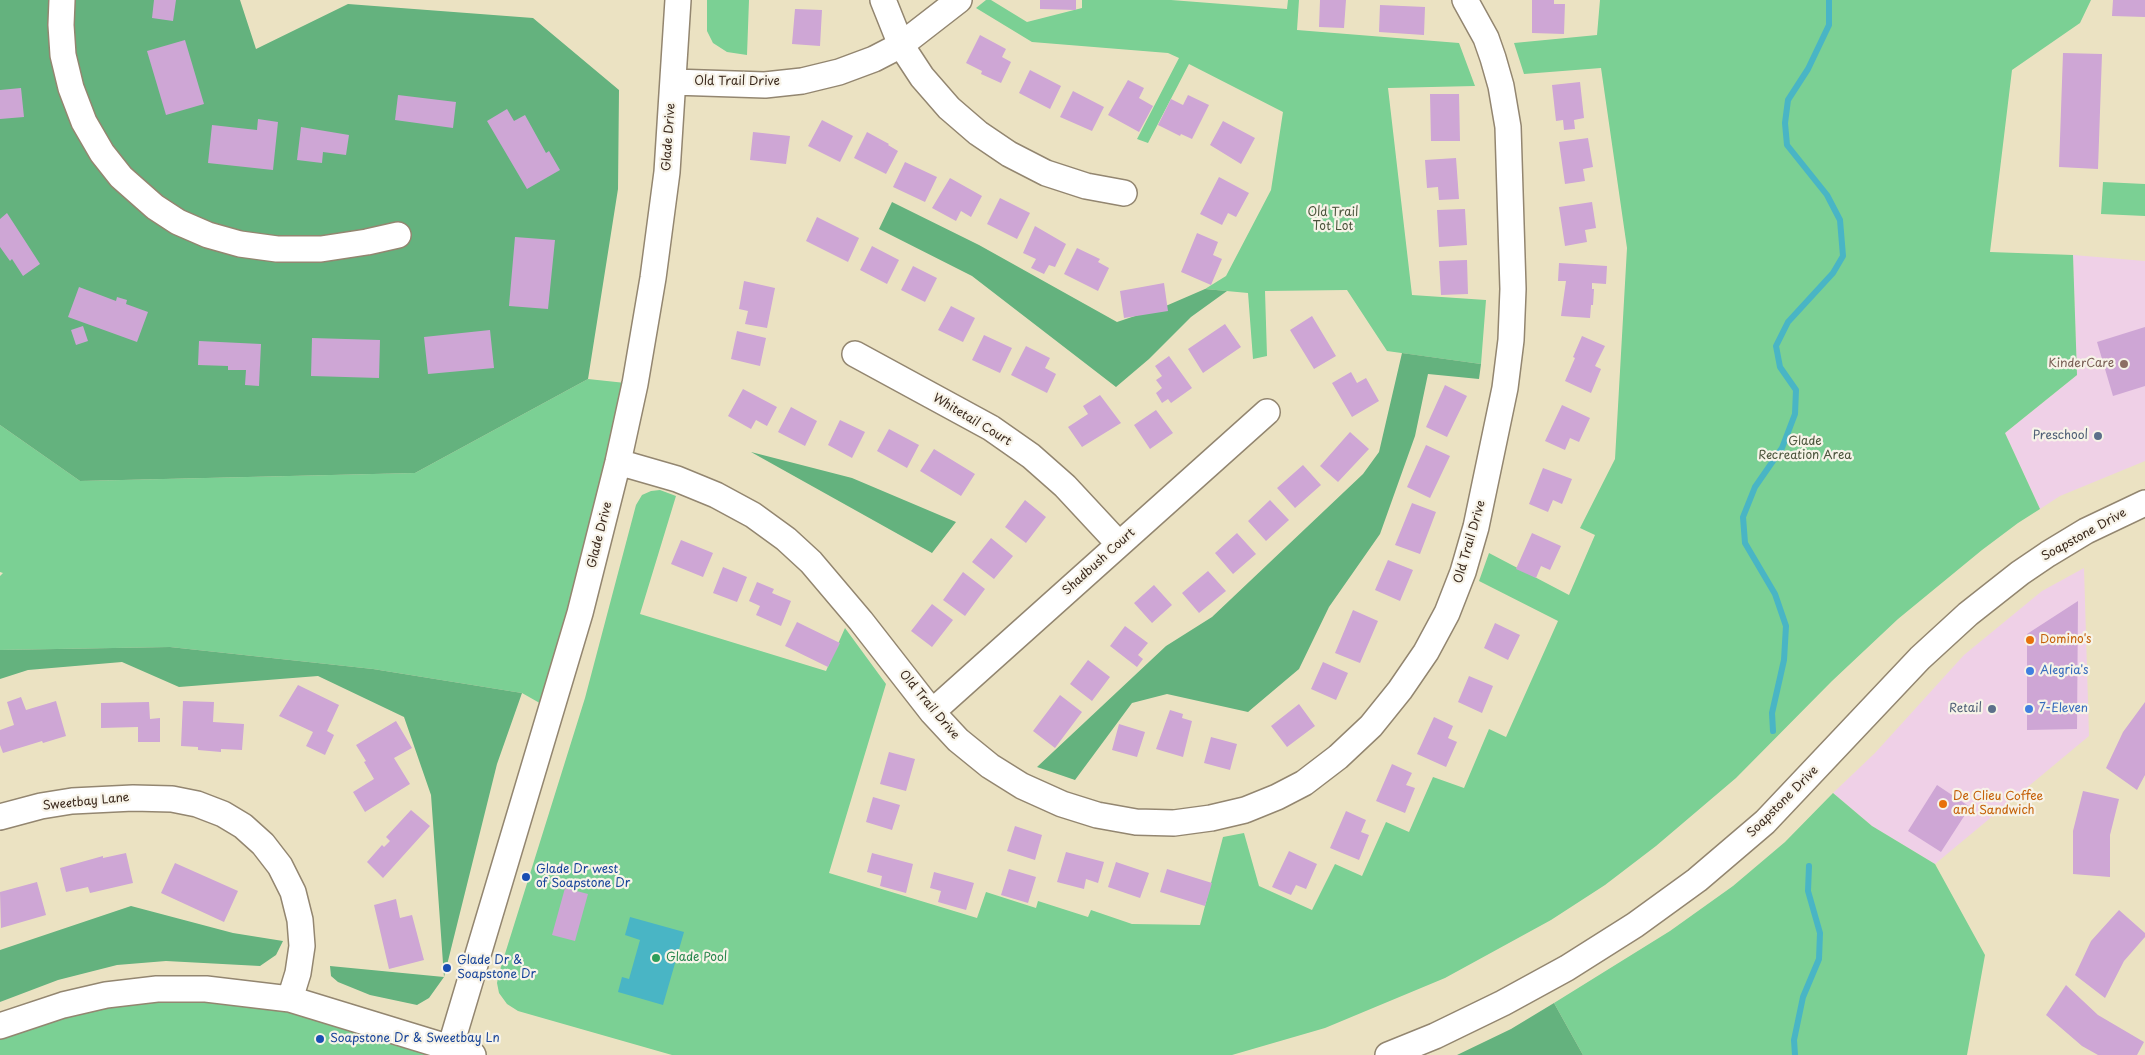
<!DOCTYPE html>
<html>
<head>
<meta charset="utf-8">
<style>
  body { margin:0 }
  canvas { display:block; background:#ebe2c2 }
</style>
</head>
<body>
<canvas width="2145" height="1055"></canvas>
<script>
const ctx = document.querySelector('canvas').getContext('2d');
ctx.lineJoin = 'round';
function paint(path, color) { ctx.fillStyle = color; ctx.fill(path, 'evenodd'); }
const shape = rows => new Path2D(rows.map(r => 'M' + r).join(''));
function strokePath(path, color, width, dash) { ctx.strokeStyle = color; ctx.lineWidth = width; ctx.lineCap = dash ? 'butt' : 'round'; ctx.setLineDash(dash || []); ctx.stroke(path); }
function label(font, color, halo, rows, align = 'center') {
  ctx.font = font + ' "Playpen Sans",sans-serif'; ctx.lineWidth = 4.5; ctx.setLineDash([]); ctx.textBaseline = 'middle'; ctx.strokeStyle = halo; ctx.fillStyle = color; for (const [text, x, y, turn = 0] of rows) {
    ctx.save(); ctx.translate(x, y); ctx.rotate((+turn || 0) * Math.PI / 180); ctx.textAlign = isNaN(turn) ? turn : align; if (halo) ctx.strokeText(text, 0, 0); ctx.fillText(text, 0, 0); ctx.restore();
  }
}
paint(shape([
  [2073,255,2145,261,2145,461,2060,496,2040,509,2005,433,2077,375],
  [2084,568,2089,736,1935,864,1872,826,1833,793,1875,753,1964,655,2042,591]
]), '#efd0e7');
paint(shape([
  [707,0,749,0,747,55,727,52,713,43,707,31],
  [986,0,991,0,1027,22,1082,8,1082,0,1171,0,1287,9,1288,0,1299,0,1297,30,1459,43,1475,86,1388,88,1412,295,1486,300,1481,364,1387,351,1347,290,1265,291,1267,356,1253,359,1248,293,1205,289,1226,276,1271,190,1283,112,1189,64,1148,143,1137,139,1179,58,1168,53,1032,42,976,8],
  [1600,0,2091,0,2080,23,2012,70,1990,252,2073,255,2077,375,2005,433,2040,509,2018,523,1982,550,1898,619,1832,681,1736,778,1656,846,1605,885,1551,920,1445,978,1325,1028,1232,1055,672,1055,518,1011,507,1004,499,993,497,983,499,973,585,698,636,505,642,495,651,491,660,490,676,496,640,614,826,671,845,628,886,684,829,873,977,918,986,892,1036,908,1038,901,1088,917,1091,910,1132,924,1200,925,1223,837,1244,833,1259,886,1312,910,1335,864,1362,876,1386,822,1409,832,1433,777,1464,788,1489,729,1506,737,1558,621,1479,581,1489,553,1569,595,1595,535,1580,528,1615,459,1627,248,1601,68,1524,74,1514,43,1597,35],
  [2103,182,2145,184,2145,216,2101,214],
  [588,379,635,384,552,710,522,693,373,669,170,647,0,650,0,576,3,573,0,572,0,425,80,481,415,473],
  [1833,793,1872,826,1935,864,1985,955,1967,1055,1583,1055,1554,1003,1670,931,1733,886,1785,842],
  [206,989,448,1055,0,1055,0,1026]
]), '#7bd094');
paint(shape([
  [0,0,240,0,256,49,348,4,533,18,619,90,618,189,588,379,415,473,80,481,0,425],
  [892,202,979,245,1117,322,1168,305,1205,289,1227,291,1191,317,1149,359,1116,387,972,276,879,229],
  [1402,353,1481,364,1479,379,1428,374,1415,436,1380,534,1329,607,1299,669,1248,712,1167,694,1132,703,1075,780,1037,767,1166,646,1212,617,1363,474,1379,452],
  [751,452,852,478,956,522,932,553],
  [170,647,373,669,522,693,497,764,444,977,429,998,417,1005,370,995,338,982,331,976,330,966,444,977,431,795,404,717,318,676,179,687,122,662,28,670,0,679,0,650],
  [131,906,233,933,283,941,276,955,260,966,166,961,117,965,58,980,0,1002,0,950],
  [1554,1003,1583,1055,1457,1055,1511,1029]
]), '#64b27e');
paint(shape([
  [630,917,684,932,663,1005,618,992,622,977,629,979,640,940,625,935]
]), '#49b5c5');
strokePath(shape([
  [1773,731,1772,713,1784,660,1786,626,1775,594,1745,543,1743,517,1755,487,1782,448,1795,414,1796,390,1780,367,1776,346,1788,322,1833,273,1843,256,1840,220,1827,195,1787,145,1785,123,1788,100,1808,69,1829,25,1829,0],
  [1795,1055,1794,1040,1803,997,1819,959,1820,933,1808,891,1809,866]
]), '#49b5c5', 6);
paint(shape([
  [154,0,176,0,173,21,152,18],
  [1040,0,1076,0,1076,10,1040,9],
  [1320,0,1346,0,1344,28,1319,27],
  [1532,0,1554,0,1554,4,1565,4,1564,34,1532,33],
  [2113,0,2145,0,2145,17,2112,16],
  [1380,5,1425,7,1424,35,1379,32],
  [795,9,822,10,820,46,792,44],
  [980,35,1006,49,1002,57,1011,62,1001,83,981,74,982,71,966,63],
  [185,40,204,104,166,115,147,51],
  [2063,53,2102,54,2098,169,2059,167],
  [1030,70,1061,86,1050,109,1019,93],
  [1128,80,1144,88,1139,98,1153,106,1139,132,1108,115],
  [1580,82,1584,118,1574,120,1575,129,1564,130,1563,120,1556,121,1552,85],
  [21,88,24,117,0,119,0,90],
  [1073,91,1104,107,1092,131,1060,117],
  [1430,94,1459,94,1460,141,1431,141],
  [398,95,456,102,453,128,395,120],
  [1188,95,1209,105,1192,139,1181,134,1180,136,1158,125,1171,99,1183,105],
  [507,109,514,121,525,115,546,153,549,151,560,170,527,189,487,121],
  [258,119,278,122,273,170,208,163,212,125,257,130],
  [822,120,853,136,840,162,808,146],
  [1223,121,1255,138,1241,164,1210,145],
  [301,127,349,135,346,155,323,152,322,163,297,160],
  [753,132,790,136,786,164,750,160],
  [867,132,889,144,888,145,898,151,886,174,854,158],
  [1588,138,1593,167,1583,169,1585,181,1565,184,1559,142],
  [1456,158,1459,199,1439,200,1438,187,1427,188,1425,160],
  [905,162,937,177,925,202,893,187],
  [1219,177,1249,193,1236,217,1228,213,1222,225,1200,214],
  [950,178,982,196,971,217,961,211,956,221,932,208],
  [1000,198,1030,213,1017,239,987,224],
  [1592,202,1596,228,1585,230,1587,242,1565,246,1559,207],
  [1465,209,1467,245,1439,247,1437,210],
  [7,213,40,264,23,276,12,259,10,261,0,247,0,219],
  [817,217,859,238,848,262,806,241],
  [1035,226,1066,244,1055,267,1049,265,1044,274,1031,268,1036,259,1023,253],
  [1197,233,1218,242,1213,255,1222,259,1211,285,1181,272],
  [515,237,555,240,548,309,509,306],
  [872,246,899,260,887,284,860,270],
  [1077,248,1100,259,1098,262,1109,268,1098,291,1064,274],
  [1467,260,1468,294,1441,295,1439,261],
  [1559,263,1607,266,1606,284,1592,283,1592,289,1594,289,1593,305,1591,305,1590,318,1561,316,1566,281,1558,281],
  [913,266,937,278,925,302,901,290],
  [744,281,775,288,767,328,745,324,748,311,739,309],
  [1164,283,1168,311,1124,318,1120,291],
  [79,287,116,301,117,297,127,300,126,304,148,312,137,342,68,317],
  [951,306,975,318,963,342,938,330],
  [1312,316,1336,356,1314,369,1290,330],
  [1225,324,1241,347,1203,373,1188,349],
  [83,326,88,341,76,345,71,330],
  [2145,327,2145,386,2113,396,2097,342],
  [490,330,494,368,428,374,424,337],
  [737,331,766,338,760,366,731,359],
  [984,335,1012,348,1000,373,972,360],
  [1582,336,1605,346,1595,366,1601,369,1591,393,1565,381,1575,358,1573,357],
  [312,338,380,340,379,378,311,376],
  [199,341,261,344,259,386,245,385,246,370,228,370,228,366,198,365],
  [1026,346,1050,358,1045,368,1056,374,1047,393,1011,375],
  [1169,356,1192,388,1171,403,1168,399,1162,403,1156,393,1162,388,1156,380,1162,376,1155,366],
  [1351,372,1357,383,1366,378,1379,401,1352,417,1332,383],
  [1445,385,1467,396,1447,437,1426,427],
  [743,389,777,407,767,426,756,420,751,429,728,416],
  [1100,395,1121,423,1082,447,1068,427,1088,414,1083,406],
  [1562,405,1590,418,1579,442,1570,438,1565,450,1545,441],
  [791,407,817,421,805,446,778,432],
  [1156,410,1173,433,1150,449,1134,425],
  [840,420,865,432,852,458,828,445],
  [889,429,919,445,907,468,877,451],
  [1350,432,1369,449,1338,482,1320,466],
  [1426,445,1450,456,1430,498,1407,487],
  [934,449,975,474,961,496,920,471],
  [1303,465,1321,485,1295,508,1277,488],
  [1543,468,1572,479,1562,504,1553,500,1548,512,1529,504],
  [1025,500,1046,517,1026,543,1005,527],
  [1270,500,1289,520,1266,541,1248,521],
  [1412,503,1436,512,1420,554,1395,545],
  [1237,533,1256,554,1233,574,1215,553],
  [1532,533,1561,546,1550,570,1541,566,1536,578,1516,569],
  [991,538,1013,556,994,579,972,562],
  [681,540,713,553,703,577,671,564],
  [1388,560,1413,570,1400,601,1375,590],
  [723,567,747,577,737,602,713,593],
  [1208,571,1226,591,1199,613,1182,593],
  [963,572,985,589,965,616,943,600],
  [757,582,774,589,772,593,791,601,781,626,756,615,760,606,749,601],
  [1154,585,1172,605,1152,623,1134,603],
  [2078,601,2077,729,2027,730,2027,634],
  [932,604,953,620,932,647,911,631],
  [1353,610,1378,621,1360,663,1335,653],
  [797,622,840,643,828,667,785,646],
  [1495,623,1520,635,1508,660,1484,648],
  [1125,626,1148,643,1138,655,1143,659,1137,667,1110,646],
  [1088,660,1110,677,1092,701,1070,684],
  [1323,662,1348,673,1336,700,1311,689],
  [1469,676,1493,686,1482,713,1458,702],
  [298,685,339,705,327,731,334,735,325,755,306,746,313,732,279,716],
  [1060,695,1082,712,1055,748,1033,731],
  [21,697,26,710,56,701,66,736,43,743,42,741,3,753,0,745,0,730,14,725,7,702],
  [183,701,214,702,213,722,244,724,242,750,221,749,221,752,198,750,198,747,181,746],
  [149,702,150,719,160,718,160,742,138,742,138,727,101,728,101,703],
  [2145,702,2145,775,2137,790,2106,768,2123,732],
  [1299,704,1315,726,1287,747,1271,726],
  [1170,710,1183,714,1182,718,1192,721,1183,757,1156,749],
  [1434,717,1453,726,1448,738,1457,742,1446,767,1417,754],
  [396,721,412,748,394,758,410,784,365,812,353,792,374,779,364,762,366,761,356,745],
  [1119,724,1145,732,1137,757,1112,750],
  [1211,737,1237,744,1230,770,1204,763],
  [889,752,915,759,906,791,880,784],
  [1392,764,1412,773,1406,785,1415,788,1405,813,1376,801],
  [1937,785,1970,807,1941,852,1908,831],
  [2083,791,2119,799,2110,835,2110,877,2073,874,2073,831],
  [873,797,900,805,892,830,866,822],
  [411,810,430,826,383,878,367,862,382,845,384,847,390,841,386,837],
  [1346,811,1366,820,1361,832,1369,835,1359,860,1330,848],
  [1015,826,1042,835,1035,860,1007,851],
  [1289,851,1317,864,1306,889,1296,885,1291,895,1272,887],
  [1066,852,1104,862,1098,883,1086,879,1084,889,1057,882],
  [126,853,133,883,90,893,88,887,66,892,60,868,103,856,103,858],
  [872,853,913,864,906,893,880,886,882,876,867,872],
  [1116,862,1149,873,1140,898,1108,887],
  [175,863,238,891,224,922,161,893],
  [1009,869,1036,877,1028,903,1001,895],
  [1167,869,1212,883,1205,906,1160,892],
  [934,872,974,883,966,910,938,902,941,891,930,888],
  [37,882,46,915,1,928,0,892],
  [565,888,588,894,575,941,552,935],
  [396,899,400,918,412,915,424,960,389,969,374,905],
  [2119,910,2145,933,2145,937,2124,961,2105,998,2075,975,2091,941],
  [2066,985,2098,1015,2144,1042,2137,1055,2098,1055,2082,1046,2046,1015]
]), '#cea6d5');
const minor = shape([
  [62,0,61,25,63,55,71,88,84,122,102,153,121,177,155,207,178,222,208,235,240,244,277,249,321,249,367,242,398,235],
  [883,0,901,45,922,77,949,108,978,133,1009,154,1046,173,1086,186,1124,193],
  [673,82,765,85,802,81,839,72,874,59,901,45,959,0],
  [855,354,991,428,1031,456,1065,486,1119,544],
  [618,462,677,479,716,495,753,515,786,539,811,562,861,621,932,712,958,740,990,766,1022,786,1062,804,1097,815,1136,822,1174,823,1211,818,1245,810,1277,797,1304,783,1338,757,1371,726,1400,690,1426,652,1447,613,1463,572,1476,527,1505,388,1511,340,1513,289,1508,127,1501,86,1493,58,1486,38,1465,0],
  [932,712,1267,412],
  [0,817,41,806,72,801,133,798,172,799,197,804,223,814,243,826,263,844,280,866,293,892,300,920,302,946,298,973,290,999],
  [0,1026,63,1005,106,995,157,989,206,989,290,999,473,1055],
  [448,1055,580,613,618,462,635,384,653,278,667,172,678,0],
  [1388,1055,1435,1036,1503,1003,1567,968,1635,925,1697,880,1765,822,1920,658,1968,614,2020,573,2048,554,2086,531,2145,503]
]);
strokePath(minor, '#938670', 28);
strokePath(minor, '#fff', 25);
for (const [x, y, r, color] of [
  [2124,364,5,"#8d6e63"],
  [2098,436,5,"#5c6f8a"],
  [2030,640,5,"#e8710a"],
  [2030,671,5,"#3f7fe0"],
  [1992,709,5,"#5c6f8a"],
  [2029,709,5,"#3f7fe0"],
  [1943,804,5,"#e8710a"],
  [526,877,5,"#1a4fb4"],
  [656,958,5,"#2e9e5b"],
  [447,968,5,"#1a4fb4"],
  [320,1039,5,"#1a4fb4"]
]) { const dot = new Path2D(); dot.arc(x, y, r, 0, 2 * Math.PI); ctx.fillStyle = color; ctx.fill(dot); strokePath(dot, '#f7f3e8', 2); }
label('12px', '#3b2a1e', '#f7f3e8', [
  ["Old Trail Drive",737,82],
  ["Glade Drive",669,137,-86],
  ["Whitetail Court",972,420,31],
  ["Glade Drive",600,535,-76],
  ["Soapstone Drive",2084,535,-29],
  ["Old Trail Drive",1470,542,-74],
  ["Shadbush Court",1099,562,-42],
  ["Old Trail Drive",929,705,50],
  ["Sweetbay Lane",86,802,-6],
  ["Soapstone Drive",1783,802,-45]
]);
label('12px', '#4b543c', '#f7f3e8', [
  ["Old Trail",1333,213],
  ["Tot Lot",1333,227],
  ["Glade",1805,442],
  ["Recreation Area",1805,456]
]);
label('12px', '#785e54', '#f7f3e8', [
  ["KinderCare",2114,364]
], 'right');
label('12px', '#4e5e75', '#f7f3e8', [
  ["Preschool",2088,436],
  ["Retail",1982,709]
], 'right');
label('12px', '#c56008', '#f7f3e8', [
  ["Domino's",2040,640],
  ["De Clieu Coffee",1953,797],
  ["and Sandwich",1953,811]
], 'left');
label('12px', '#366cbe', '#f7f3e8', [
  ["Alegria's",2040,671],
  ["7-Eleven",2039,709]
], 'left');
label('12px', '#164399', '#f7f3e8', [
  ["Glade Dr west",536,870],
  ["of Soapstone Dr",536,884],
  ["Glade Dr &",457,961],
  ["Soapstone Dr",457,975],
  ["Soapstone Dr & Sweetbay Ln",330,1039]
], 'left');
label('12px', '#27864d', '#f7f3e8', [
  ["Glade Pool",666,958]
], 'left');
</script>
</body>
</html>
